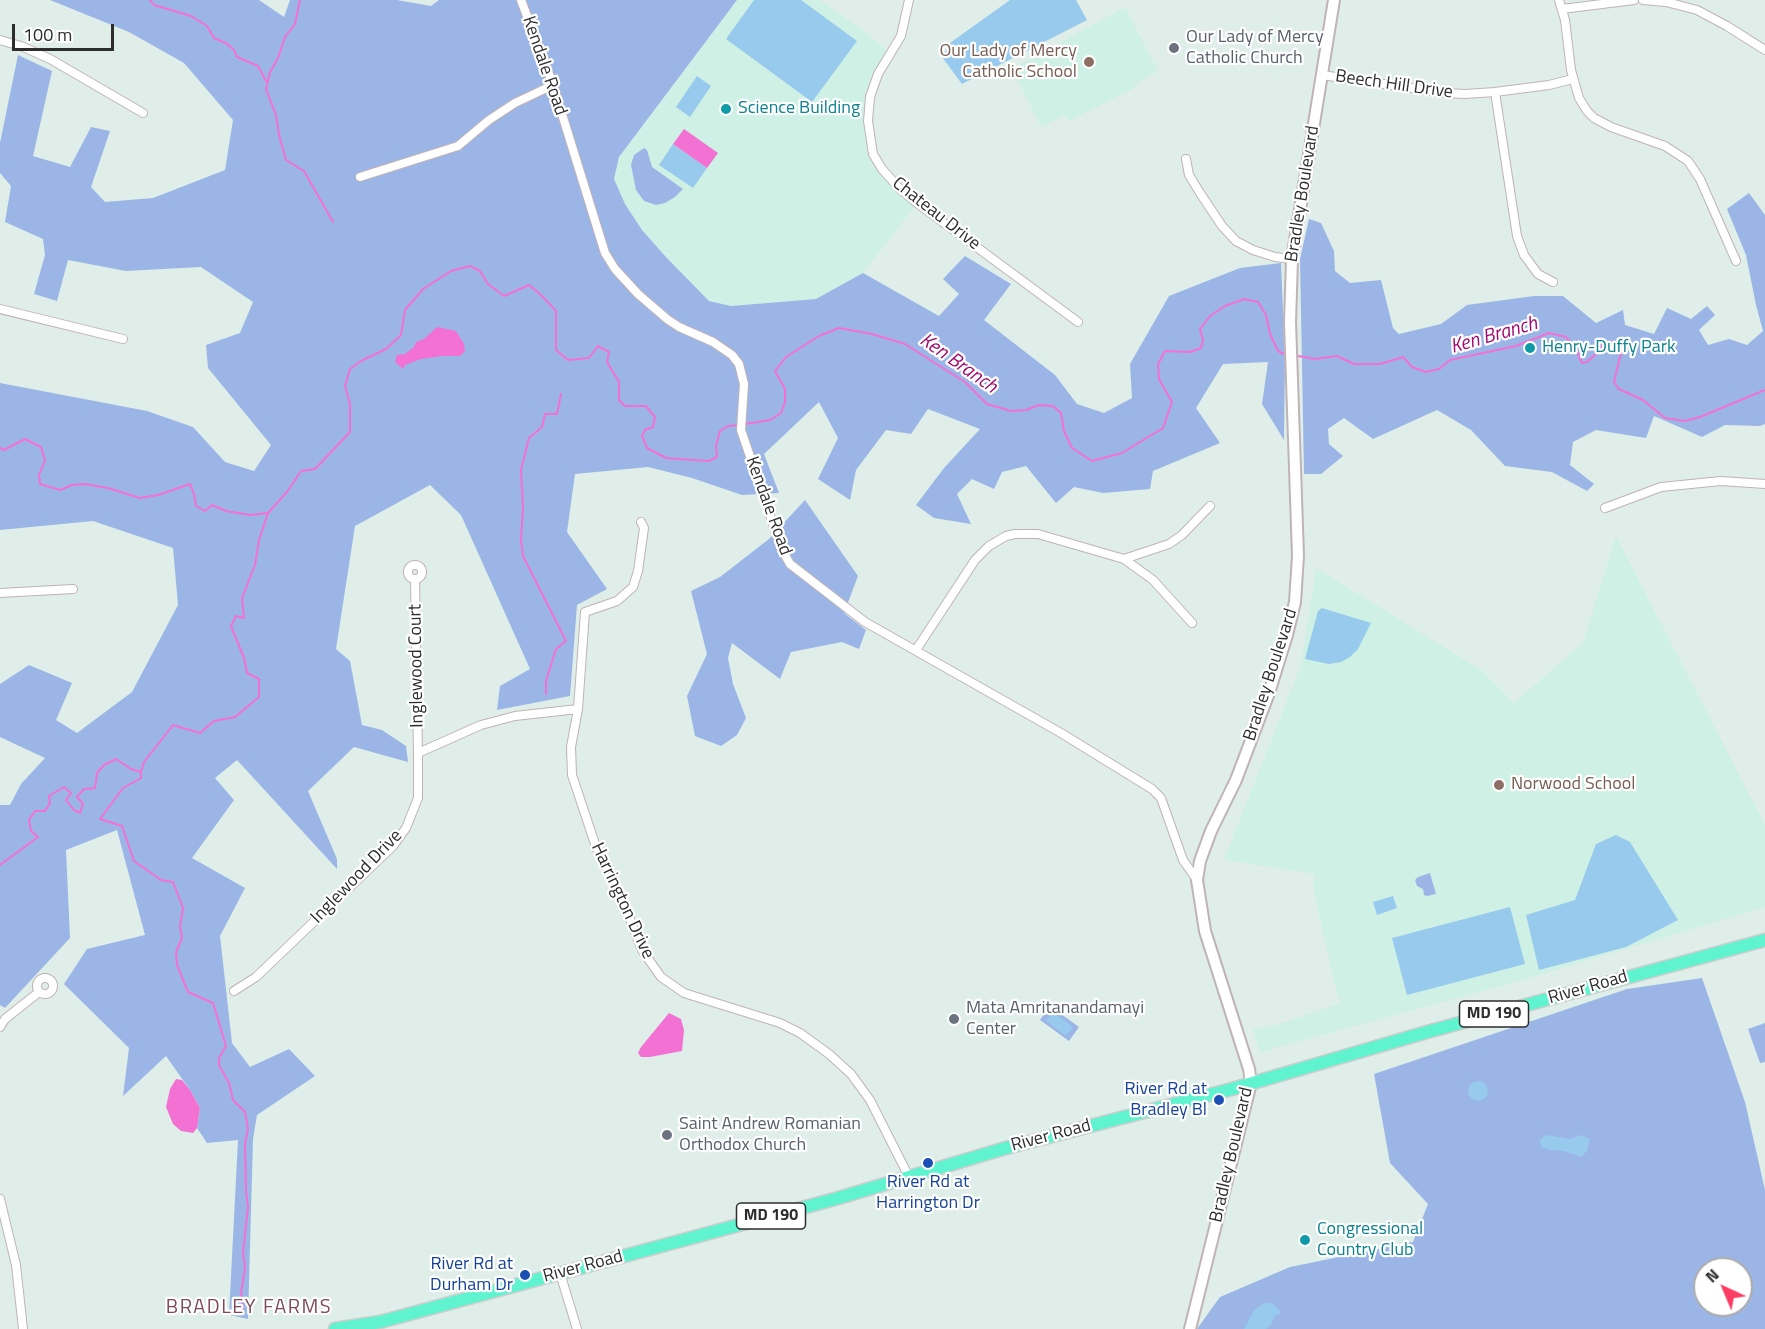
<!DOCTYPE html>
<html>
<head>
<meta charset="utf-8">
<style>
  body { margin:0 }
  #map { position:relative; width:1765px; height:1329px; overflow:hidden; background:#dfeee8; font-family:"Titillium Web",sans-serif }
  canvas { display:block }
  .north { position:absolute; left:1693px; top:1257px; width:60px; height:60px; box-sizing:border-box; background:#fff; border:2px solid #ababab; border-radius:50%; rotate:316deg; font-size:16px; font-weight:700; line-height:24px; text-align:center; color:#2d2d2d }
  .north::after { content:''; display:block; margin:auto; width:21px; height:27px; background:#fe3d64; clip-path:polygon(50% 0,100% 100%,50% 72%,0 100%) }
  .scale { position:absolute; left:12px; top:24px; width:102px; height:27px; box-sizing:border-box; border:3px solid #2d2d2d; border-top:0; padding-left:8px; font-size:18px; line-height:21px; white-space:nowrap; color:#2d2d2d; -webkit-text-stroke:4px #fff; paint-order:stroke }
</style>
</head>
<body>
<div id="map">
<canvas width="1765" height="1329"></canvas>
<div class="north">N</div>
<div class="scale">100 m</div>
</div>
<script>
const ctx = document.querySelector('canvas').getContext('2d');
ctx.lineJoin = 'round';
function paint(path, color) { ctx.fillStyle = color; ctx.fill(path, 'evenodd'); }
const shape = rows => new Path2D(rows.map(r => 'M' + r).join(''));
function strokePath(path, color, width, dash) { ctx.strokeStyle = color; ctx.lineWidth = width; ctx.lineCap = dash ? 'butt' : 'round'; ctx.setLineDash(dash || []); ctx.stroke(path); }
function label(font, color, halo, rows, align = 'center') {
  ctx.font = font + ' "Titillium Web",sans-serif'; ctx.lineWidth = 4.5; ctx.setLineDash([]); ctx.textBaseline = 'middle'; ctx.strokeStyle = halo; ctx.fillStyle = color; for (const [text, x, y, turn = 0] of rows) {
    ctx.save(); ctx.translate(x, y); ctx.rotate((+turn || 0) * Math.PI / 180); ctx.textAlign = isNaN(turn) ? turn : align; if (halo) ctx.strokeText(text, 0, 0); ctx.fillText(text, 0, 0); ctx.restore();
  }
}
paint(shape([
  [737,0,820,0,861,29,891,54,878,74,868,121,873,152,882,170,917,203,863,273,816,299,731,306,709,301,642,230,625,204,614,179,619,157],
  [1125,7,1158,71,1135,84,1136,87,1069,121,1065,115,1041,127,1012,69],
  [1616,536,1765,825,1765,907,1516,982,1260,1052,1253,1029,1270,1027,1341,1003,1337,994,1313,887,1315,874,1224,860,1301,665,1316,568,1481,670,1514,703,1583,643]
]), '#cff0e5');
paint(shape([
  [50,0,259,0,284,17,290,0,397,0,431,6,439,0,737,0,619,157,614,179,625,204,642,230,666,257,709,301,731,306,816,299,863,273,939,316,959,294,943,279,965,256,1011,284,984,320,1055,375,1077,404,1104,413,1132,398,1130,364,1169,296,1240,268,1281,263,1285,359,1284,440,1262,404,1268,362,1223,364,1196,408,1220,443,1153,471,1150,489,1103,493,1074,487,1056,503,1026,466,1002,472,994,489,972,479,957,494,971,524,934,518,916,505,944,468,980,429,928,409,911,434,886,430,856,470,850,500,818,479,838,438,819,402,764,454,779,493,742,495,692,478,648,467,575,474,567,532,607,589,577,605,570,696,497,710,500,686,530,669,461,515,430,485,355,526,336,649,350,661,362,725,382,730,406,746,408,762,354,747,308,791,337,859,337,869,237,760,215,778,234,800,192,858,245,888,220,936,232,1043,250,1067,289,1049,315,1076,257,1115,253,1139,248,1319,229,1315,238,1140,207,1143,197,1128,200,1108,190,1090,166,1056,123,1096,129,1048,64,984,87,949,145,935,117,830,66,850,70,938,5,1008,0,1005,0,805,10,805,21,784,45,758,0,737,0,684,29,665,72,683,56,720,77,733,132,692,178,605,173,548,93,521,0,530,0,383,147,411,193,427,225,462,254,471,271,445,208,368,206,345,240,333,253,302,201,267,126,271,68,260,57,301,34,294,45,255,43,239,5,222,11,186,0,173,0,143,18,55,52,71,33,156,70,167,91,127,110,131,91,187,105,202,153,198,225,170,233,120,184,63,129,32],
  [644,148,647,150,652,167,683,189,675,197,665,203,656,205,644,201,636,190,631,165,634,155],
  [1749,193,1765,215,1765,424,1760,426,1725,425,1702,437,1654,416,1646,438,1596,430,1573,442,1570,465,1594,484,1587,491,1552,472,1505,466,1471,430,1437,410,1373,439,1344,418,1328,429,1329,444,1343,456,1321,474,1304,474,1300,259,1309,219,1321,223,1334,251,1335,271,1350,283,1381,280,1393,328,1399,334,1441,324,1467,305,1534,296,1563,296,1596,323,1623,310,1625,325,1654,334,1667,308,1691,319,1707,306,1715,315,1699,330,1708,345,1729,339,1747,345,1763,331,1756,305,1746,255,1727,209],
  [805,500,858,576,844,613,866,630,859,649,842,642,791,652,780,679,732,643,728,658,733,684,746,718,737,735,721,746,695,736,687,696,707,654,691,591,720,577,769,539],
  [1430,873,1436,894,1427,896,1424,895,1423,889,1417,886,1415,880,1418,877],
  [1702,978,1745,1102,1765,1190,1765,1329,1197,1329,1220,1297,1290,1267,1413,1242,1428,1204,1390,1163,1374,1074,1627,989],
  [1705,1269,1741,1269,1741,1305,1705,1305],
  [1050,1006,1079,1027,1069,1041,1040,1020],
  [1765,1023,1765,1062,1760,1063,1748,1029]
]), '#9bb6e6');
paint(shape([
  [754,0,801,0,857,41,812,102,726,39],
  [1010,0,1076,0,1087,20,962,84,942,57,950,43],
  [697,76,711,86,690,117,676,107],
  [673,144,707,168,693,188,659,165],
  [1322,608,1371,623,1358,649,1350,657,1341,662,1329,664,1305,659,1318,611],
  [1616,835,1630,842,1678,920,1626,947,1539,970,1526,915,1575,900,1596,844],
  [1393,896,1397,908,1377,915,1373,902],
  [1510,907,1525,964,1407,995,1392,938],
  [1053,1012,1073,1027,1066,1036,1046,1021],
  '1468 1091a10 10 0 1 1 20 0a10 10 0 1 1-20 0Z',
  [1546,1135,1570,1139,1581,1135,1590,1139,1587,1151,1581,1157,1564,1151,1550,1150,1541,1147,1540,1140],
  [1264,1303,1272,1303,1280,1311,1280,1314,1275,1315,1271,1325,1266,1329,1244,1329,1254,1310]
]), '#97caed');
paint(shape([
  [684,129,718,153,707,168,673,144],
  [437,327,456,331,464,344,465,351,460,356,443,356,421,359,405,365,403,369,395,362,397,355,405,354,414,347,416,342,424,339],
  [669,1013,681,1019,684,1030,682,1051,650,1057,641,1057,638,1053,641,1047],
  [176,1079,182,1080,190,1090,200,1108,197,1128,193,1133,181,1131,173,1124,166,1107,170,1089]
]), '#f271d2');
strokePath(shape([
  [150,0,154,5,191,16,207,26,214,38,226,43,234,50,237,57,258,66,266,81],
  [300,0,295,24,285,37,278,58,270,72,266,89,276,115,279,135,286,160,304,171,333,222],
  [1298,356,1315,359,1337,356,1354,364,1380,364,1403,357,1412,367,1426,372,1439,369,1450,360,1516,346,1549,333,1566,337,1576,349,1582,363,1587,362,1600,350,1604,342,1612,342,1619,346,1621,353,1614,382,1619,389,1643,400,1665,418,1685,421,1700,417,1765,390],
  [745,424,770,420,781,413,785,402,785,389,775,371,786,357,819,336,839,328,872,334,905,344,965,382,987,404,1011,411,1026,410,1039,405,1053,406,1061,413,1064,431,1072,448,1092,461,1122,453,1163,428,1172,402,1159,379,1158,364,1165,351,1190,352,1201,348,1203,340,1200,329,1210,316,1225,306,1244,299,1258,302,1266,315,1270,334,1278,351,1284,354],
  [0,448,4,450,25,439,41,447,45,460,39,475,40,484,60,490,72,485,85,484,108,488,140,498,158,495,190,484,194,494,196,506,205,511,212,505,226,511,250,515,268,513],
  [546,694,546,681,556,649,566,641,523,556,521,540,523,507,521,470,529,438,542,427,545,414,557,414,561,394],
  [141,773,141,778,123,788,100,819,122,826,134,861,161,880,173,882,183,908,180,926,182,938,176,952,177,965,188,992,213,1003,226,1046,219,1058,219,1065,229,1083,233,1100,245,1112,248,1129,245,1144,246,1191,248,1207,243,1252,245,1268,241,1293,243,1311],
  [0,865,38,837,31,831,29,820,35,811,45,811,50,803,49,796,64,787,71,793,66,800,74,810,80,813,83,804,77,797,84,789,95,788,97,773,104,765,116,759,131,769,141,772,144,762,173,725,200,733,214,721,235,717,259,697,259,679,247,673,244,658,231,626,236,616,244,618,242,598,255,565,259,540,268,513,287,492,301,471,315,469,350,432,350,404,345,386,350,369,361,361,386,349,401,335,405,310,423,289,451,271,470,266,480,271,488,284,504,296,529,285,541,295,556,311,556,350,568,360,589,358,598,346,609,352,607,362,619,382,619,400,625,406,646,406,655,417,653,427,645,430,642,436,647,448,666,458,709,461,717,457,716,446,720,431,728,426,739,425]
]), '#f271d2', 2);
const street = shape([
  [521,0,553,85,605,253,615,269,638,294,667,319,679,327,713,342,732,355,739,364,744,384,741,430,782,550,790,564,865,622,1061,733,1152,789,1161,798,1183,860,1197,880],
  [909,0,901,36,878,74,870,97,868,121,873,154,882,169,899,188,917,203,1078,322],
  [1559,0,1565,20,1571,70,1579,98,1587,111,1594,118,1611,127,1665,146,1688,161,1700,179,1736,261],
  [1643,0,1666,2,1697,10,1727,26,1765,50],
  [1562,9,1634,0],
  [0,40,21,46,50,59,143,113],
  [1322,75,1445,93,1465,94,1495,92,1549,85,1573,79],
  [1495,92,1517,236,1524,255,1538,274,1553,282],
  [1186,159,1189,175,1200,193,1222,226,1236,241,1253,250,1275,257,1292,259],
  [360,177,458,146,489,120,515,103,553,85],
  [0,309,123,339],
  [1605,508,1661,487,1721,481,1765,484],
  [641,522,644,528,638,571,633,587,617,601,585,612,578,709,571,747,572,775,595,844,626,909,642,950,661,977,684,993,780,1023,800,1033,829,1054,851,1074,870,1100,909,1177],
  [1124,559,1153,580,1192,623],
  '408 572a7 7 0 1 1 14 0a7 7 0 1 1-14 0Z',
  [415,579,418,753],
  [0,593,73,589],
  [916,650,975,560,989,546,1006,536,1015,534,1038,534,1124,559,1169,544,1182,535,1210,506],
  '37 986a8 8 0 1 1 16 0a8 8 0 1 1-16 0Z',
  [234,991,256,977,393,846,406,828,418,798,418,753,481,725,515,716,578,709],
  [0,1027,5,1019,39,992],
  [0,1199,16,1265,23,1329],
  [560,1273,577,1329]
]);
const secondary = shape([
  [1190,1329,1251,1083,1249,1069,1205,931,1197,880,1200,861,1211,831,1236,780,1269,693,1287,635,1295,602,1298,556,1290,322,1292,259,1334,0]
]);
const primary = shape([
  [335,1329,380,1322,835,1199,1006,1148,1232,1089,1427,1032,1765,940]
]);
strokePath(street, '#c0b3b6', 10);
strokePath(secondary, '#c0b3b6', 14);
strokePath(primary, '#cdcdcd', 15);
strokePath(street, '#fff', 8);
strokePath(secondary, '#fff', 10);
strokePath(primary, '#5ff4cf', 12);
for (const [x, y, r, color] of [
  [1174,48,6,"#6b7280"],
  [1089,62,6,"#8d6e63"],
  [726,109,6,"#0f9aa8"],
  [1530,348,6,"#0f9aa8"],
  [1499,785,6,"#8d6e63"],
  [954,1019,6,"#6b7280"],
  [1219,1100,6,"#1a4fb4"],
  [667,1135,6,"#6b7280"],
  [928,1163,6,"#1a4fb4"],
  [1305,1240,6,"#0f9aa8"],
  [525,1275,6,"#1a4fb4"]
]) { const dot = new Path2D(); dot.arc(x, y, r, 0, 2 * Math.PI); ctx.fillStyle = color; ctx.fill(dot); strokePath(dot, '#fff', 2); }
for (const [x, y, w] of [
  [1494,1014,69],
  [771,1216,69]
]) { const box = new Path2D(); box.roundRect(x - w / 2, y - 13, w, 26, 4.5); ctx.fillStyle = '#fff'; ctx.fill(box); strokePath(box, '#2d2d2d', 1.5); }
label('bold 16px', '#2d2d2d', null, [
  ["MD 190",1494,1014],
  ["MD 190",771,1216]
]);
label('18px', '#5b616d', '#fff', [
  ["Our Lady of Mercy",1186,38],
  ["Catholic Church",1186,59],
  ["Mata Amritanandamayi",966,1009],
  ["Center",966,1030],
  ["Saint Andrew Romanian",679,1125],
  ["Orthodox Church",679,1146]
], 'left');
label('18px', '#785e54', '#fff', [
  ["Our Lady of Mercy",1077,52],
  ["Catholic School",1077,73],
  ["Norwood School",1511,785,"left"]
], 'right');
label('18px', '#2d2d2d', '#fff', [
  ["Kendale Road",544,66,71],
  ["Beech Hill Drive",1394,85,8],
  ["Bradley Boulevard",1303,194,-81],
  ["Chateau Drive",936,214,38],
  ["Kendale Road",768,506,70],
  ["Inglewood Court",417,666,-91],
  ["Bradley Boulevard",1271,675,-72],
  ["Inglewood Drive",357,877,-46],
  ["Harrington Drive",622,901,65],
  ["River Road",1588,988,-16],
  ["River Road",1051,1136,-15],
  ["Bradley Boulevard",1232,1155,-77],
  ["River Road",583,1267,-15]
]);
label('18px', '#0d838f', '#fff', [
  ["Science Building",738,109],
  ["Henry-Duffy Park",1542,348],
  ["Congressional",1317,1230],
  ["Country Club",1317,1251]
], 'left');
label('18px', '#164399', '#fff', [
  ["River Rd at",1207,1090],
  ["Bradley Bl",1207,1111],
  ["River Rd at",928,1183,"center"],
  ["Harrington Dr",928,1204,"center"],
  ["River Rd at",513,1265],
  ["Durham Dr",513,1286]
], 'right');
label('italic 20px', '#a30a71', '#fff', [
  ["Ken Branch",1494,336,-16],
  ["Ken Branch",958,364,35]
]);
ctx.letterSpacing = '1.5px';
label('20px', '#7f4b56', '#fff', [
  ["BRADLEY FARMS",249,1308]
]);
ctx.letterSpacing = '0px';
</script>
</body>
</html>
